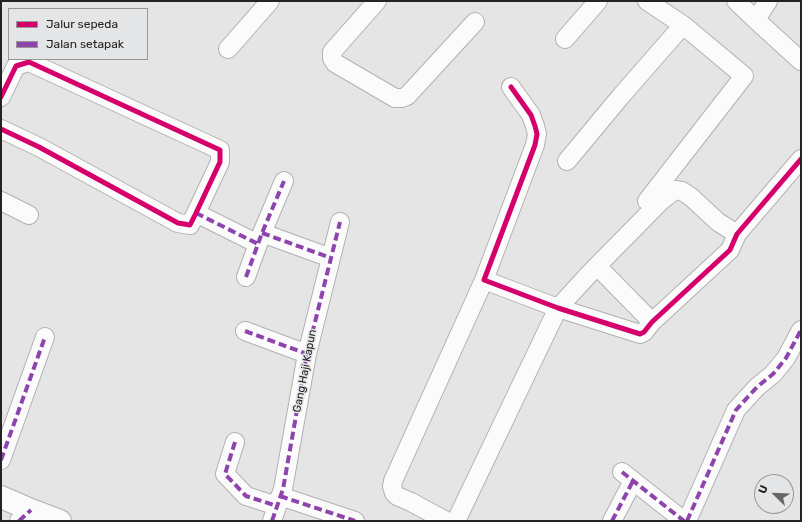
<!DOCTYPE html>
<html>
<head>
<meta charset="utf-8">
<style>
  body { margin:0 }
  #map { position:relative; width:802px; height:522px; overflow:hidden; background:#e5e5e5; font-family:Rubik,sans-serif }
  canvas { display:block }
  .frame { position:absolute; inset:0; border:2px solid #232324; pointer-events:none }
  .legend { position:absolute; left:8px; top:8px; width:140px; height:52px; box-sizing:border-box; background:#e4e5e6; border:1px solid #979798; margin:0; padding:5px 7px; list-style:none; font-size:12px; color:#232324 }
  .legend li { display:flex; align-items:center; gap:8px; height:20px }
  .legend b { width:20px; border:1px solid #979798 }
  .north { position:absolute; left:754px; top:474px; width:40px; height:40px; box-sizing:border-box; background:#e4e5e6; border:1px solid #979798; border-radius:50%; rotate:293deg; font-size:11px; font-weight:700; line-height:16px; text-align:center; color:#232324 }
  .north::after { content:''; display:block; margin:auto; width:14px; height:18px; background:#676768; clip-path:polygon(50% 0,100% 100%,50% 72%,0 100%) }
</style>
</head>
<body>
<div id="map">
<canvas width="802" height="522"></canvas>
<div class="frame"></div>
<ul class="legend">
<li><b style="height:5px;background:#d6006c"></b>Jalur sepeda</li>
<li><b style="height:5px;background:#8e44ad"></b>Jalan setapak</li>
</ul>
<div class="north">U</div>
</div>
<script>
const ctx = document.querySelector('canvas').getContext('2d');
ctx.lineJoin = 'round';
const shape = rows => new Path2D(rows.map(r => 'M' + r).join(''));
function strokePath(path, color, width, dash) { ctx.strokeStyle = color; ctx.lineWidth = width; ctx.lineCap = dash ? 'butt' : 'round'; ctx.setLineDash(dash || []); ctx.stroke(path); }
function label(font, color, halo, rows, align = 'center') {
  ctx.font = font + ' Rubik,sans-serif'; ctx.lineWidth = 3; ctx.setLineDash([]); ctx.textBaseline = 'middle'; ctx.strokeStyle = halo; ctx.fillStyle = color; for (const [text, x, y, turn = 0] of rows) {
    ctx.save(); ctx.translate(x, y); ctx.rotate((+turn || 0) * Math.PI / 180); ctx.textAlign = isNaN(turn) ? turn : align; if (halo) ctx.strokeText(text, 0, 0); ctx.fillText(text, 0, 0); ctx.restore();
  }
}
const minor = shape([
  [377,1,332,52,332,58,335,63,395,98,402,98,407,96,475,22],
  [736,1,756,20,768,1],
  [756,20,801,61],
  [565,39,598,1],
  [228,49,270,1],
  [511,87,531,115,535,126,537,134,535,145,484,280,558,308,640,334,644,332,652,322,730,250,737,234,801,159],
  [1,97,16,66,29,62,220,150,220,162,196,213,190,225,178,223,39,147,1,129],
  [567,161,621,96,683,25],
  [1,201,29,215],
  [647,201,744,76,683,25,647,1],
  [196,213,258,244],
  [262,233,331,258],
  [597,266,652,322],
  [246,277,262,233,284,181],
  [245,331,307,354],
  [235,442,225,474,246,496,277,506],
  [1,460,45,337],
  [622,472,684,521],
  [280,496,355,521],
  [19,521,31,510],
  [272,521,283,489,307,354,340,222],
  [446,521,411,502,397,496,394,493,392,486,393,481,484,280],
  [456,521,558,308,591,272,661,201,675,190,682,191,691,197,718,222,737,234],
  [612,521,633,481],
  [687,521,736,410,757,387,773,374,786,358,801,330]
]);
const tertiary = shape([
  [1,497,31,510,60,521]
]);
strokePath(minor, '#b1b1b1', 20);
strokePath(tertiary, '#b1b1b1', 24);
strokePath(minor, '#fbfbfb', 18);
strokePath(tertiary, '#fbfbfb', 22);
strokePath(shape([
  [196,213,258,244],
  [262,233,331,258],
  [246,277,262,233,284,181],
  [245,331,307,354],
  [235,442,225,474,246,496,277,506],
  [1,460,45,337],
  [622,472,684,521],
  [280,496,355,521],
  [19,521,31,510],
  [272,521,283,489,307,354,340,222],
  [612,521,633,481],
  [687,521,736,410,757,387,773,374,786,358,801,330]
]), '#8e44ad', 4, [8, 4]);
strokePath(shape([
  [511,87,531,115,535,126,537,134,535,145,484,280,558,308,640,334,644,332,652,322,730,250,737,234,801,159],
  [1,97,16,66,29,62,220,150,220,162,196,213,190,225,178,223,39,147,1,129]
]), '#d6006c', 5);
label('11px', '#232324', '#e4e5e6', [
  ["Gang Haji Kapun",305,371,-79]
]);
</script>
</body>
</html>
